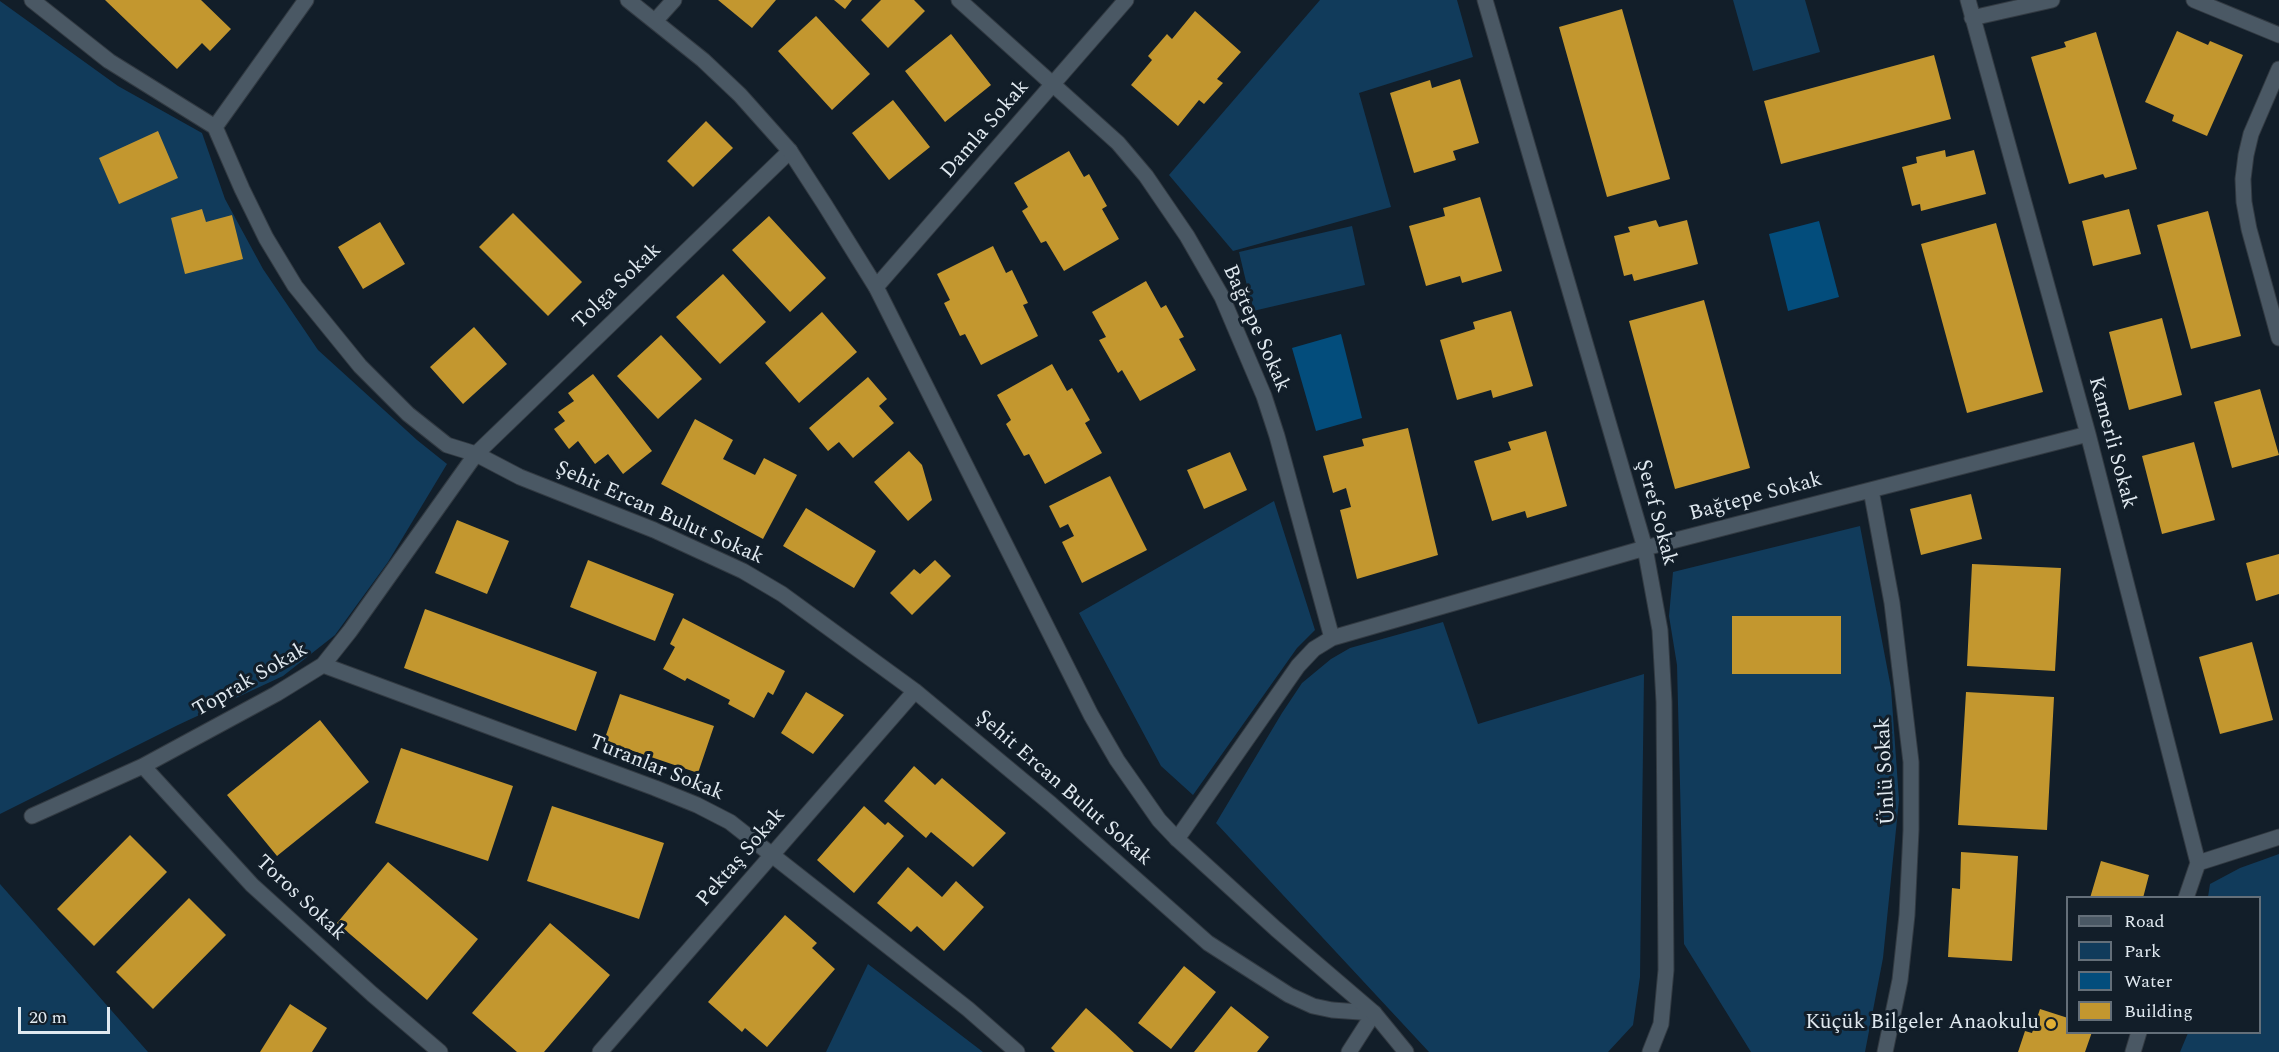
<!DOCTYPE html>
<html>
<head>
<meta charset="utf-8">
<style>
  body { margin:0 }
  #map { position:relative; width:2279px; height:1052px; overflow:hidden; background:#121e29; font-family:Spectral,serif }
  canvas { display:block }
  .legend { position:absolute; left:2066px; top:896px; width:195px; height:138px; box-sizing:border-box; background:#121e29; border:2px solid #646f79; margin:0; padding:8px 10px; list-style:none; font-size:18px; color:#e0e9f0 }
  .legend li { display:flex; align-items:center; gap:12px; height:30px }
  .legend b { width:30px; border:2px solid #646f79 }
  .scale { position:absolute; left:18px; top:1007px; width:92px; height:27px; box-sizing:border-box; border:3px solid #e0e9f0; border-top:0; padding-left:8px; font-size:18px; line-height:21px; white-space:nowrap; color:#e0e9f0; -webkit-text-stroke:4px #121e29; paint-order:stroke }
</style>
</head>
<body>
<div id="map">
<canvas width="2279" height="1052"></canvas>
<ul class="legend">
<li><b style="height:8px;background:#4a5864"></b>Road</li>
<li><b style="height:16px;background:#113b5b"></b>Park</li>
<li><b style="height:16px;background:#034d7c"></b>Water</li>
<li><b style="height:16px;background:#c3972f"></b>Building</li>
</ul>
<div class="scale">20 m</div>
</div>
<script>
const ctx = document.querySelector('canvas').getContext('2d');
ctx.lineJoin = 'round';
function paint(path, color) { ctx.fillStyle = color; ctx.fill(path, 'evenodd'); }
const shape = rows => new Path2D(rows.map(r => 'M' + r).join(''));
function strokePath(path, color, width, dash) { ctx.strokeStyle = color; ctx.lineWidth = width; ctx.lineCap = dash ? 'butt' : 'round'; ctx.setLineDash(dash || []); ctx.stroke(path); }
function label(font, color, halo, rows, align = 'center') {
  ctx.font = font + ' Spectral,serif'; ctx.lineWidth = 6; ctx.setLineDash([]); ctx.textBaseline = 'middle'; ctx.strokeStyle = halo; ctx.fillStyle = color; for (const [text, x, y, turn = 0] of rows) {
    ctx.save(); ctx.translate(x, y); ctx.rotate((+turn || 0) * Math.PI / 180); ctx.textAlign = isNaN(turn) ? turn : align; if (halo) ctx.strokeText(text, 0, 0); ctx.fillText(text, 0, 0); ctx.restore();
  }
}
paint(shape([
  [1320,0,1457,0,1473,57,1359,93,1391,207,1233,251,1169,175],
  [1733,0,1805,0,1820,52,1753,71],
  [0,1,118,86,202,133,225,199,263,269,318,350,417,440,447,464,388,562,335,635,283,676,178,725,0,814],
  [1352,226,1365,285,1253,311,1239,252],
  [1274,501,1315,630,1297,648,1193,795,1161,766,1079,613],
  [1860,526,1891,688,1899,800,1883,958,1865,1052,1751,1052,1684,944,1677,665,1669,616,1673,572],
  [1443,622,1478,724,1644,674,1640,977,1633,1025,1608,1052,1429,1052,1216,823,1282,713,1302,683,1331,659,1350,648],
  [2279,854,2279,1052,2180,1052,2188,1033,2260,1032,2260,898,2208,897,2210,884,2240,868],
  [0,884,148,1052,0,1052],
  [868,964,983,1052,826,1052]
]), '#113b5b');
paint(shape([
  [1819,221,1839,297,1788,311,1769,234],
  [1341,334,1362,418,1316,431,1292,348]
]), '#034d7c');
paint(shape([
  [105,0,201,0,231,29,210,51,202,43,177,69],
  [718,0,776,0,752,28],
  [834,0,852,0,845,9],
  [881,0,914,0,925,11,888,48,861,20],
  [1622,9,1670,179,1607,197,1559,27],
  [1195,11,1241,52,1217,79,1223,83,1204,104,1199,100,1178,126,1131,85,1152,60,1148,56,1167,34,1172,39],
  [816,16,870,74,832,110,778,51],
  [2177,31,2208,45,2210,41,2243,55,2207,136,2172,121,2174,115,2145,102],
  [2096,32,2137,169,2105,178,2103,174,2069,184,2031,57,2066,47,2064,42],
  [951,34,991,85,945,122,905,71],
  [1934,55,1951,119,1781,164,1764,101],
  [1460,79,1479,143,1453,151,1456,160,1414,173,1390,93,1430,80,1432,88],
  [893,100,930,147,889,180,852,133],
  [706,121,733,148,693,187,667,161],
  [158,131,178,178,119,204,99,158],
  [1945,150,1946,157,1974,150,1986,194,1921,211,1920,204,1912,206,1902,167,1917,163,1916,157],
  [1069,151,1084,177,1089,174,1107,206,1102,209,1119,239,1064,271,1046,241,1041,243,1022,211,1028,207,1014,183],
  [1480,197,1502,271,1462,283,1460,276,1426,286,1409,226,1445,216,1443,208],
  [202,209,206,222,232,215,243,259,185,274,171,218],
  [2129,209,2141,254,2093,266,2082,221],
  [2208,211,2241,336,2191,349,2157,225],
  [513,213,582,282,548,316,479,247],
  [769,216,826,278,790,312,732,250],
  [1656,220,1659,227,1687,220,1698,264,1634,281,1632,274,1624,276,1614,236,1630,232,1628,227],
  [380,222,405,264,363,289,338,247],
  [1996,223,2043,392,1967,413,1921,244],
  [993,246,1006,273,1012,270,1028,303,1023,305,1038,336,981,365,965,334,960,336,944,303,950,300,937,274],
  [723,274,766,322,720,364,676,317],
  [1146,281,1161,308,1166,305,1184,337,1179,339,1196,370,1140,401,1122,370,1118,373,1099,340,1106,337,1092,312],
  [1704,300,1750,468,1675,489,1629,321],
  [1511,311,1533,386,1493,398,1491,390,1457,400,1440,340,1475,329,1473,322],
  [822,312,857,352,799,403,765,363],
  [2162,318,2182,395,2129,410,2109,332],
  [474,327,507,364,463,404,430,367],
  [661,335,702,379,658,419,617,376],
  [1052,364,1067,391,1072,388,1090,420,1085,423,1102,453,1045,484,1029,454,1024,456,1006,424,1011,420,997,395],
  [593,374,652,451,623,474,608,454,595,464,578,441,569,449,554,429,565,421,558,412,574,401,568,393],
  [868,377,887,399,879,406,894,423,853,458,839,442,828,451,809,428],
  [2260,389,2279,455,2232,468,2214,402],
  [695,419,733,440,723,459,755,475,764,458,797,475,763,539,661,484],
  [1408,428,1438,555,1357,579,1340,510,1351,507,1346,488,1333,493,1323,456,1364,446,1362,439],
  [1546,431,1567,506,1527,518,1525,511,1492,521,1474,461,1511,450,1508,442],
  [2194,442,2215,520,2162,534,2142,456],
  [909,451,922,465,932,500,908,521,874,482],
  [1230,452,1247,490,1204,509,1187,470],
  [1110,476,1147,550,1082,583,1062,542,1074,536,1068,524,1060,528,1049,506],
  [1971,494,1982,539,1921,555,1910,509],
  [806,508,876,551,854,588,783,546],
  [457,520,509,541,487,594,435,573],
  [2279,554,2279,594,2256,601,2246,563],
  [588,560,674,594,655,641,570,607],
  [935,560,951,576,912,615,890,593,914,569,920,574],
  [1972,564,2061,568,2055,671,1967,666],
  [425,609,597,672,576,731,404,668],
  [1732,616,1841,616,1841,674,1732,674],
  [683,618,785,671,773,695,768,692,754,718,728,704,730,700,687,678,685,681,663,669,675,647,670,644],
  [2252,642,2273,720,2220,734,2199,657],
  [806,692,844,715,813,754,781,733],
  [1966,692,2054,697,2047,830,1958,825],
  [620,694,714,726,698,773,604,741],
  [320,720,369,782,277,856,227,795],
  [401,748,513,786,488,861,375,823],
  [914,766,935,785,942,778,1006,833,973,867,931,832,926,838,884,801],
  [552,806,664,843,639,919,527,881],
  [864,806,885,825,888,822,904,836,854,893,817,860],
  [130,835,167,872,94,946,57,909],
  [1961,852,2018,856,2012,961,1948,957,1952,888,1960,889],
  [2101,861,2149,875,2143,898,2090,898],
  [388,862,478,939,427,1000,337,923],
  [908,867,942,897,956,881,984,907,944,951,917,926,911,932,877,903],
  [189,898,226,935,153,1009,116,972],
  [785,915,817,943,812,948,835,969,767,1047,745,1028,742,1032,708,1002],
  [550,923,610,975,544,1052,517,1052,472,1013],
  [1184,966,1216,992,1171,1049,1138,1023],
  [290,1004,327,1028,312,1052,260,1052],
  [1231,1006,1269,1037,1257,1052,1194,1052],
  [1086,1008,1115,1034,1134,1052,1055,1052,1051,1048],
  [2040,1009,2068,1018,2068,1032,2092,1032,2085,1052,2018,1052,2025,1031,2032,1033]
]), '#c3972f');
const minor = shape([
  [32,0,109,61,215,127,242,189,266,238,295,286,360,366,408,414,447,445,476,454,520,477,654,530,743,571,782,594,915,691,1051,804,1208,943,1289,995,1313,1006,1332,1010,1374,1013],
  [959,0,1118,143,1146,176,1187,236,1222,297,1264,396,1277,436,1332,638],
  [1485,0,1645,548,1660,630,1664,702,1666,970,1661,1024,1650,1052],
  [1968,0,2088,434,2198,863,2186,898],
  [2194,0,2279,35],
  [1972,18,2052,0],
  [655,21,674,0],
  [2279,69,2251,134,2246,155,2243,179,2244,202,2249,229,2279,338],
  [215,127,306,0],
  [876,287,1126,0],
  [1871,490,1892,603,1911,762,1911,830,1907,915,1900,980,1885,1052],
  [323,665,655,788,697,805,730,822,968,1009,1017,1052],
  [143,766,252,885,372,994,440,1052],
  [32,816,143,766,276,694,323,665,350,631,476,454,790,151],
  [1177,839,1298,666,1314,649,1332,638,1645,548,2088,434],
  [2198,863,2279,837],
  [600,1052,915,691],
  [1349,1052,1374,1013],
  [2133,1052,2139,1032]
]);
const secondary = shape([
  [628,0,703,60,740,95,790,151,825,205,876,287,1091,715,1117,760,1159,820,1177,839,1276,929,1374,1013,1406,1052]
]);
strokePath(minor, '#323a42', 17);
strokePath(secondary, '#323a42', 17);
strokePath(minor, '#4a5864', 15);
strokePath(secondary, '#4a5864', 15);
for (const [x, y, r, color] of [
  [2051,1024,6,"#e2af34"]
]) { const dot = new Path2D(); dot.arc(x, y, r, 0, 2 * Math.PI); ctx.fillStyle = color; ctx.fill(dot); strokePath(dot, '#121e29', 2); }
label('21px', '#e0e9f0', '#121e29', [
  ["Damla Sokak",986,130,-49],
  ["Tolga Sokak",618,287,-44],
  ["Bağtepe Sokak",1255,329,66],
  ["Kamerli Sokak",2111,443,75],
  ["Bağtepe Sokak",1756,498,-15],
  ["Şeref Sokak",1655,513,75],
  ["Şehit Ercan Bulut Sokak",659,514,24],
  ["Toprak Sokak",251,681,-30],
  ["Turanlar Sokak",656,769,22],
  ["Ünlü Sokak",1887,771,-93],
  ["Şehit Ercan Bulut Sokak",1063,789,41],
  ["Pektaş Sokak",742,858,-49],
  ["Toros Sokak",300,899,43]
]);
label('21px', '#e0e9f0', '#121e29', [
  ["Küçük Bilgeler Anaokulu",2039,1024]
], 'right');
</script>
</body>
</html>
